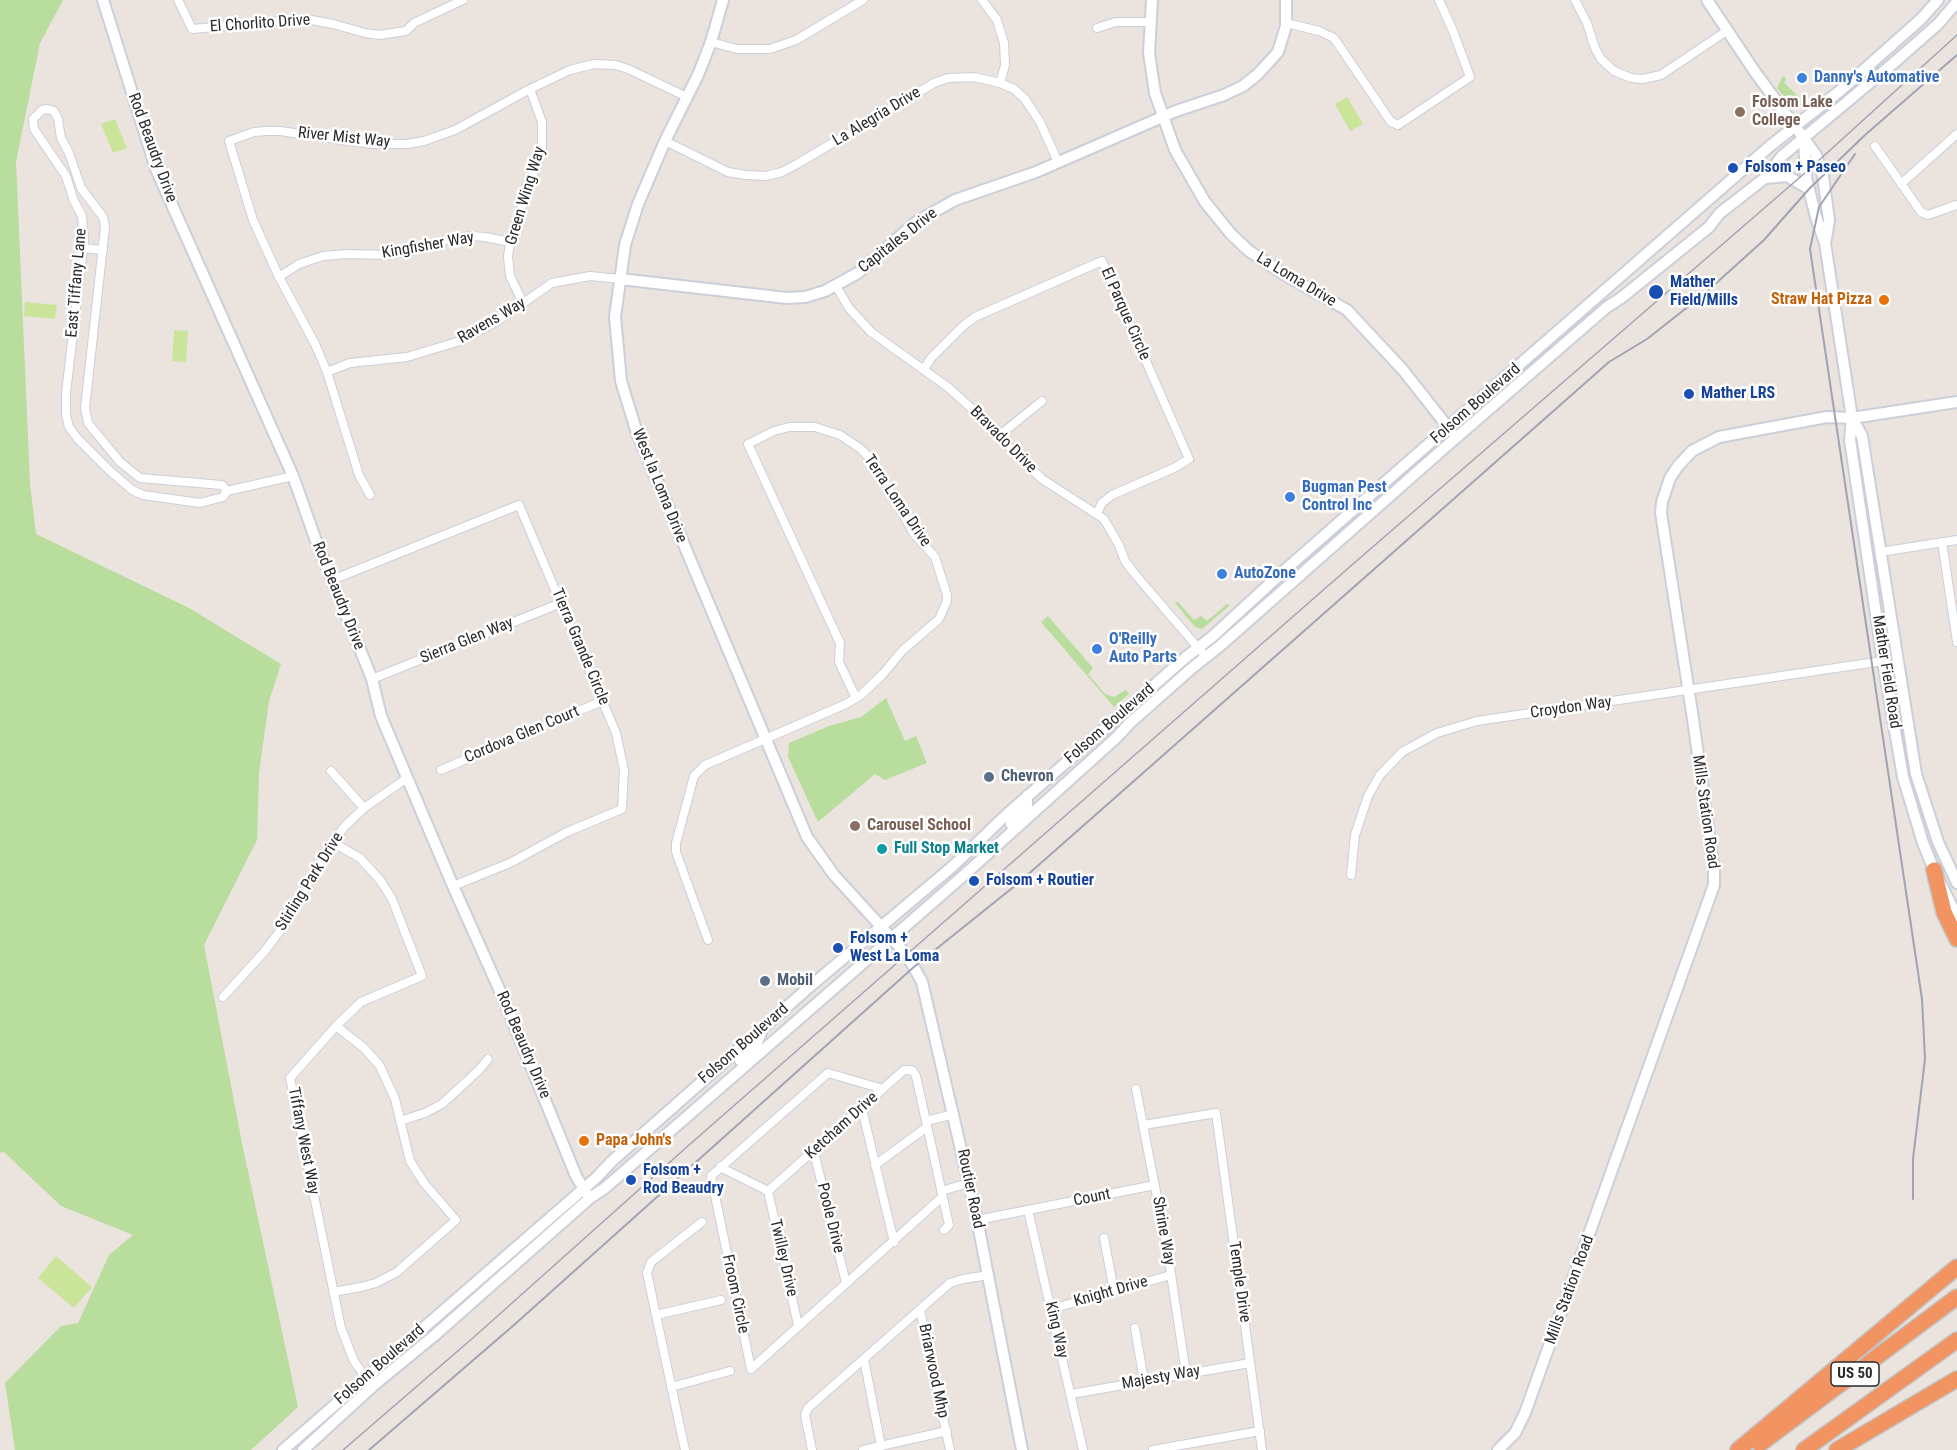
<!DOCTYPE html>
<html>
<head>
<meta charset="utf-8">
<style>
  body { margin:0 }
  canvas { display:block; background:#ebe3dd }
</style>
</head>
<body>
<canvas width="1957" height="1450"></canvas>
<script>
const ctx = document.querySelector('canvas').getContext('2d');
ctx.lineJoin = 'round';
function paint(path, color) { ctx.fillStyle = color; ctx.fill(path, 'evenodd'); }
const shape = rows => new Path2D(rows.map(r => 'M' + r).join(''));
function strokePath(path, color, width, dash) { ctx.strokeStyle = color; ctx.lineWidth = width; ctx.lineCap = dash ? 'butt' : 'round'; ctx.setLineDash(dash || []); ctx.stroke(path); }
function label(font, color, halo, rows, align = 'center') {
  ctx.font = font + ' "Roboto Condensed",sans-serif'; ctx.lineWidth = 5; ctx.setLineDash([]); ctx.textBaseline = 'middle'; ctx.strokeStyle = halo; ctx.fillStyle = color; for (const [text, x, y, turn = 0] of rows) {
    ctx.save(); ctx.translate(x, y); ctx.rotate((+turn || 0) * Math.PI / 180); ctx.textAlign = isNaN(turn) ? turn : align; if (halo) ctx.strokeText(text, 0, 0); ctx.fillText(text, 0, 0); ctx.restore();
  }
}
paint(shape([
  [0,0,63,0,40,43,16,162,30,484,36,534,189,608,281,664,269,701,259,773,257,840,204,945,242,1143,298,1407,251,1450,15,1450,5,1383,61,1326,78,1323,109,1255,133,1235,61,1206,4,1152,0,1153],
  [1783,76,1786,78,1784,83,1805,102,1801,105,1795,107,1791,105,1777,88],
  [1178,602,1194,620,1201,616,1207,621,1227,604,1230,605,1202,629,1195,627,1175,603],
  [1048,616,1093,668,1088,674,1105,694,1114,697,1126,690,1129,694,1114,707,1041,622],
  [886,698,905,741,916,736,927,763,885,780,875,774,818,822,788,757,789,743,829,726,861,717]
]), '#b8dd9d');
paint(shape([
  [1347,97,1363,124,1350,131,1335,104],
  [115,119,127,148,113,153,101,124],
  [25,302,57,305,55,319,24,316],
  [174,330,188,331,186,362,172,361],
  [56,1256,92,1287,74,1308,38,1278]
]), '#cae49a');
const street = shape([
  [178,0,192,29,306,19,333,24,365,33,379,35,406,31,414,23,463,0],
  [982,0,997,20,1004,43,1005,65,1000,83],
  [1575,0,1587,23,1595,48,1601,59,1614,71,1631,78,1643,79,1661,75,1728,30],
  [1286,23,1319,31,1334,38,1391,122,1398,125,1470,77,1453,31,1439,0],
  [1097,28,1116,22,1151,22],
  [711,42,737,49,770,49,796,40,863,0],
  [665,141,728,172,746,175,766,176,782,172,797,164,934,83,948,78,974,77,1000,83,1014,89,1025,99,1040,122,1058,162],
  [1875,146,1921,212,1928,215,1956,205],
  [1901,184,1957,134],
  [82,248,103,250],
  [279,277,299,264,323,256,348,254,388,255,420,249,449,239,470,236,485,237,510,242],
  [836,286,849,308,871,332,949,388,994,429,1016,455,1042,479,1104,519,1119,545,1125,561,1134,573,1206,657],
  [523,303,510,276,508,256,511,237,542,150,542,122,530,89],
  [924,369,931,358,963,326,975,317,1102,261,1189,459,1174,468,1112,495,1102,503,1097,513],
  [327,372,350,363,407,357,457,342,496,322,552,283,590,276,620,279],
  [1000,435,1042,401],
  [227,491,222,485,140,478,120,462,88,423,85,408,105,227,103,217,81,188,69,153,61,138,58,119,54,111,47,109,42,110,33,119,34,129,66,176,74,201,82,216,84,240,66,393,66,415,69,427,77,438,109,470,132,490,143,495,200,503,223,497,227,491,293,476],
  [370,495,359,475,327,372,315,344,279,277,253,220,229,141,254,132,267,131,280,131,372,144,407,144,424,141,455,130,530,89,570,70,594,64,616,65,628,69,687,97],
  [1942,542,1957,642],
  [1880,552,1957,540],
  [332,580,519,505,616,733,624,770,622,809,567,832,510,863,453,886],
  [372,679,561,603],
  [441,770,602,701],
  [331,771,364,808],
  [332,842,360,858,380,880,392,899,422,976,361,1002,336,1026,290,1078,341,1328,354,1361,368,1381],
  [1351,875,1355,835,1368,796,1380,775,1402,752,1437,733,1477,721,1883,661],
  [708,940,676,852,676,843,694,776,705,765,846,704,861,695,883,674,902,651,939,619,947,601,947,595,935,557,914,534,875,464,861,449,840,435,815,427,789,427,774,431,748,444,840,643,839,662,856,698],
  [223,997,264,952,286,923,321,860,344,827,364,808,407,778],
  [1136,1089,1168,1254,1186,1374],
  [862,1109,894,1242],
  [400,1121,425,1113,442,1104,479,1070,488,1059],
  [926,1121,954,1114],
  [1144,1125,1216,1113,1262,1450],
  [814,1152,846,1283],
  [875,1165,927,1127],
  [720,1167,768,1191,904,1070,909,1070,913,1071,916,1076,949,1225,944,1230],
  [768,1191,798,1325],
  [941,1191,969,1183],
  [1028,1210,1083,1450],
  [977,1220,1155,1185],
  [1104,1238,1114,1291],
  [333,1292,361,1287,376,1283,397,1272,456,1220,424,1183,410,1161,395,1099,380,1066,364,1048,336,1026],
  [1051,1309,1171,1275],
  [920,1310,950,1450],
  [656,1315,721,1300],
  [1135,1328,1144,1381],
  [864,1359,881,1446],
  [751,1369,711,1176,828,1073,883,1089],
  [751,1369,942,1197],
  [671,1387,730,1371],
  [1071,1394,1250,1363],
  [685,1450,647,1273,651,1262,702,1222],
  [812,1450,805,1415,808,1408,950,1283,963,1279,989,1275],
  [863,1450,947,1431],
  [1153,1450,1260,1431]
]);
const secondary = shape([
  [103,0,156,169,293,476,315,538,372,679,381,716,453,886,504,1000,576,1176,587,1194],
  [723,0,711,42,698,75,665,141,638,204,625,245,615,317,621,381,637,433,807,837,834,875,907,955,922,982,976,1214,1022,1450],
  [1152,0,1149,53,1155,93,1175,150,1205,202,1231,234,1249,251,1285,275,1347,310,1403,370,1451,431],
  [1707,0,1755,72,1816,155,1823,176,1829,220,1826,239],
  [1804,139,1806,178,1816,217,1825,243,1852,418,1850,440,1883,661,1903,777,1923,843,1934,870,1957,917],
  [1765,178,1787,176,1809,189],
  [620,279,787,298,805,297,825,291,858,273,916,222,955,200,1036,172,1176,111,1224,95,1243,86,1258,74,1278,52,1286,26,1286,0],
  [1852,418,1862,436,1916,774,1938,842,1957,883],
  [1011,824,1027,807,1027,796],
  [740,1060,756,1045,762,1030],
  [283,1450,596,1178,612,1161,807,989,953,866,1005,816,1185,658,1213,636,1286,569,1448,427,1770,146,1841,90,1921,19,1938,0],
  [303,1450,373,1386,435,1335,590,1198,605,1188,963,876,1117,737,1130,723,1192,668,1221,645,1442,450,1607,307,1621,298,1709,227,1720,213,1765,178,1782,156,1896,61,1938,24,1957,2],
  [1498,1450,1515,1433,1525,1413,1714,885,1714,870,1693,719,1661,513,1662,502,1670,478,1678,466,1692,451,1719,437,1827,417,1852,418,1957,402]
]);
const highway = shape([
  [1934,870,1944,912,1957,939],
  [1760,1444,1957,1297],
  [1738,1450,1957,1267],
  [1804,1450,1957,1340],
  [1837,1450,1957,1379]
]);
strokePath(street, '#cbcfda', 10);
strokePath(secondary, '#cbcfda', 14);
strokePath(highway, '#c3c3c3', 18);
strokePath(street, '#fff', 8);
strokePath(secondary, '#fff', 10);
strokePath(highway, '#f19461', 15);
strokePath(shape([
  [343,1450,474,1337,689,1145,1353,564,1806,172,1957,35]
]), '#a0a4b2', 1.5);
strokePath(shape([
  [1855,154,1819,207,1810,249,1922,999,1925,1059,1913,1159,1913,1199],
  [369,1450,514,1325,915,966,1016,885,1609,362,1647,339,1703,295,1764,240,1809,189,1865,135,1957,55]
]), '#a0a4b2', 2);
for (const [x, y, r, color] of [
  [1802,78,6,"#3f7fe0"],
  [1740,112,6,"#8d6e63"],
  [1733,168,6,"#1a4fb4"],
  [1656,292,8,"#1a4fb4"],
  [1884,300,6,"#e8710a"],
  [1689,394,6,"#1a4fb4"],
  [1290,497,6,"#3f7fe0"],
  [1222,574,6,"#3f7fe0"],
  [1097,649,6,"#3f7fe0"],
  [989,777,6,"#5c6f8a"],
  [855,826,6,"#8d6e63"],
  [882,849,6,"#0f9aa8"],
  [974,881,6,"#1a4fb4"],
  [838,948,6,"#1a4fb4"],
  [765,981,6,"#5c6f8a"],
  [584,1141,6,"#e8710a"],
  [631,1180,6,"#1a4fb4"]
]) { const dot = new Path2D(); dot.arc(x, y, r, 0, 2 * Math.PI); ctx.fillStyle = color; ctx.fill(dot); strokePath(dot, '#fff', 2); }
for (const [x, y, w] of [
  [1855,1374,48]
]) { const box = new Path2D(); box.roundRect(x - w / 2, y - 12, w, 24, 4.5); ctx.fillStyle = '#fff'; ctx.fill(box); strokePath(box, '#2a2a2a', 1.5); }
label('bold 15px', '#2a2a2a', null, [
  ["US 50",1855,1374]
]);
label('16px', '#2a2a2a', '#fff', [
  ["El Chorlito Drive",260,24,-4],
  ["La Alegria Drive",877,117,-31],
  ["River Mist Way",344,138,6],
  ["Rod Beaudry Drive",152,148,70],
  ["Green Wing Way",526,196,-73],
  ["Capitales Drive",898,241,-38],
  ["Kingfisher Way",428,246,-10],
  ["La Loma Drive",1296,280,31],
  ["East Tiffany Lane",77,283,-85],
  ["El Parque Circle",1125,314,66],
  ["Ravens Way",492,321,-30],
  ["Folsom Boulevard",1476,404,-41],
  ["Bravado Drive",1003,440,45],
  ["West la Loma Drive",659,486,68],
  ["Terra Loma Drive",897,501,56],
  ["Rod Beaudry Drive",338,596,68],
  ["Sierra Glen Way",467,641,-22],
  ["Tierra Grande Circle",580,647,67],
  ["Mather Field Road",1886,672,81],
  ["Croydon Way",1571,708,-8],
  ["Folsom Boulevard",1110,724,-41],
  ["Cordova Glen Court",522,735,-23],
  ["Mills Station Road",1705,812,82],
  ["Stirling Park Drive",310,882,-58],
  ["Folsom Boulevard",744,1044,-41],
  ["Rod Beaudry Drive",523,1045,67],
  ["Ketcham Drive",842,1126,-42],
  ["Tiffany West Way",303,1141,79],
  ["Routier Road",970,1189,78],
  ["Count",1092,1198,-11],
  ["Poole Drive",830,1218,76],
  ["Shrine Way",1163,1231,80],
  ["Twilley Drive",783,1258,77],
  ["Temple Drive",1239,1282,82],
  ["Mills Station Road",1570,1290,-70],
  ["Knight Drive",1111,1292,-16],
  ["Froom Circle",735,1294,78],
  ["King Way",1056,1330,77],
  ["Folsom Boulevard",380,1365,-41],
  ["Briarwood Mhp",933,1371,78],
  ["Majesty Way",1161,1378,-10]
]);
label('bold 16px', '#366cbe', '#fff', [
  ["Danny's Automative",1814,78],
  ["Bugman Pest",1302,488],
  ["Control Inc",1302,506],
  ["AutoZone",1234,574],
  ["O'Reilly",1109,640],
  ["Auto Parts",1109,658]
], 'left');
label('bold 16px', '#785e54', '#fff', [
  ["Folsom Lake",1752,103],
  ["College",1752,121],
  ["Carousel School",867,826]
], 'left');
label('bold 16px', '#164399', '#fff', [
  ["Folsom + Paseo",1745,168],
  ["Mather",1670,283],
  ["Field/Mills",1670,301],
  ["Mather LRS",1701,394],
  ["Folsom + Routier",986,881],
  ["Folsom +",850,939],
  ["West La Loma",850,957],
  ["Folsom +",643,1171],
  ["Rod Beaudry",643,1189]
], 'left');
label('bold 16px', '#c56008', '#fff', [
  ["Straw Hat Pizza",1872,300],
  ["Papa John's",596,1141,"left"]
], 'right');
label('bold 16px', '#4e5e75', '#fff', [
  ["Chevron",1001,777],
  ["Mobil",777,981]
], 'left');
label('bold 16px', '#0d838f', '#fff', [
  ["Full Stop Market",894,849]
], 'left');
</script>
</body>
</html>
